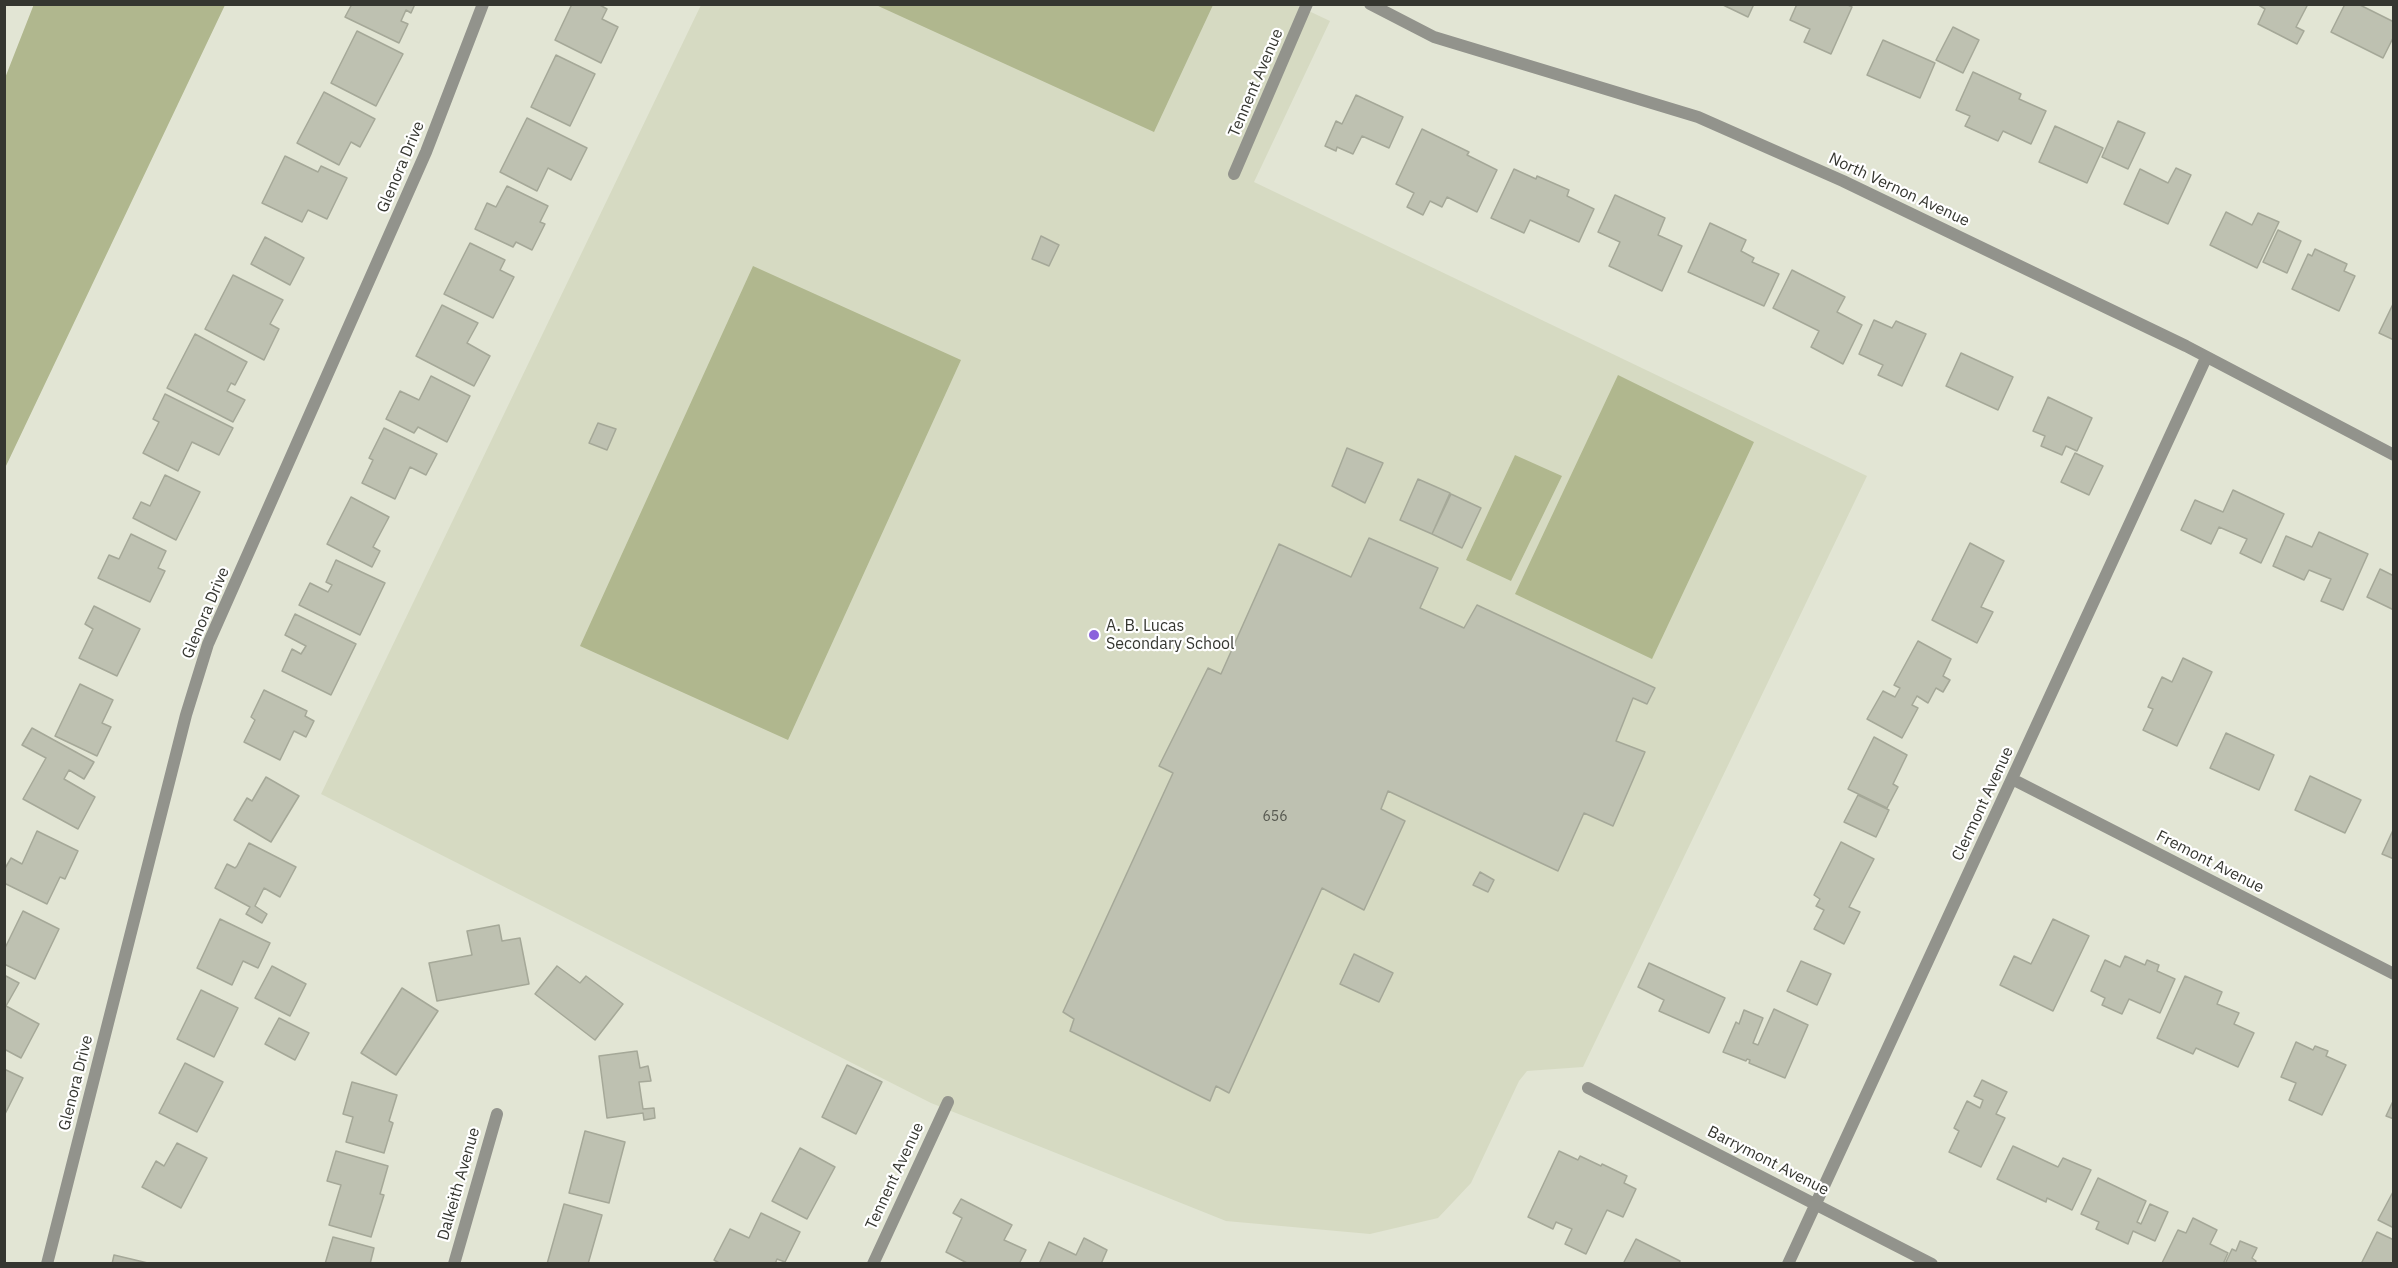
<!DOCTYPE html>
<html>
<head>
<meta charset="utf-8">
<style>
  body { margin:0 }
  #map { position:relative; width:2398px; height:1268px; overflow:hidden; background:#e2e5d4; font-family:"IBM Plex Sans",sans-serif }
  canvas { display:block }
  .frame { position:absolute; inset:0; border:6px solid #353630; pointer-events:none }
</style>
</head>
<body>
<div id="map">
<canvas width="2398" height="1268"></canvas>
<div class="frame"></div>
</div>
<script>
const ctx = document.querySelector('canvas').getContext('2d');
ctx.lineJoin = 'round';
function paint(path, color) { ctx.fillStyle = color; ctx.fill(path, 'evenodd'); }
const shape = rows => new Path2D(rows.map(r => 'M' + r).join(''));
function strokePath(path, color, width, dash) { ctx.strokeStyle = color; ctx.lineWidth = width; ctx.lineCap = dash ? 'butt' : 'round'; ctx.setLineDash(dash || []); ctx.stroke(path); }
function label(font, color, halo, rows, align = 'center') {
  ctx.font = font + ' "IBM Plex Sans",sans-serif'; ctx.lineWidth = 4.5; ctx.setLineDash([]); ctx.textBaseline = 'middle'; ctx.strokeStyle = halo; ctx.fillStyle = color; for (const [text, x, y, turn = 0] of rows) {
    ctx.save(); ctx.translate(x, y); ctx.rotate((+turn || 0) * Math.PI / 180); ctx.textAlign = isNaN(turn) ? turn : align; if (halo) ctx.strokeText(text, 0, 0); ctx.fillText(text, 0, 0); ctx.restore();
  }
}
paint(shape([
  [701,5,1296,5,1330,21,1254,182,1867,476,1583,1067,1527,1071,1519,1081,1471,1183,1438,1218,1370,1234,1226,1221,931,1103,321,794]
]), '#d6dac2');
paint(shape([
  [34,4,225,5,5,468,5,78],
  [876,5,1213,5,1154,132],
  [753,266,961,360,788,740,580,646],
  [1618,375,1754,442,1652,659,1515,594],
  [1515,455,1562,476,1511,581,1466,560]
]), '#b0b78e');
const building = shape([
  [352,4,415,4,411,13,406,10,401,21,408,24,399,43,345,17,352,4],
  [572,4,598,4,607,9,602,19,618,27,601,63,555,40,572,4],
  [1721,4,1754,4,1748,17,1721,4],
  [1797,4,1846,4,1852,7,1831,54,1804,42,1810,29,1790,20,1797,4],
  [2257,4,2308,4,2296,27,2304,31,2297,44,2258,24,2265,9,2257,4],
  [2345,4,2358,4,2394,22,2394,36,2383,58,2331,32,2345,4],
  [1953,27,1979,40,1963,73,1936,60,1953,27],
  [357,31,403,54,376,106,331,83,357,31],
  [1883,40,1935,63,1920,98,1867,75,1883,40],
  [556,55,595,74,570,126,531,107,556,55],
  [1973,72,2021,94,2019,99,2046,111,2031,144,2003,131,1998,141,1965,126,1970,116,1956,110,1973,72],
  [324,92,375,119,360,147,351,142,339,165,297,143,324,92],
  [1356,95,1403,117,1389,148,1362,136,1353,154,1337,147,1336,151,1325,146,1336,121,1342,124,1356,95],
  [527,118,587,148,571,180,548,168,537,191,500,172,527,118],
  [2118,121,2145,133,2128,169,2102,157,2118,121],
  [2055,126,2103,148,2087,183,2039,162,2055,126],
  [1422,129,1469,152,1467,155,1497,170,1477,212,1447,197,1442,207,1430,201,1423,215,1407,207,1414,193,1396,184,1422,129],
  [285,156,318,172,321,166,347,178,327,219,308,210,302,222,262,203,285,156],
  [2176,168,2191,175,2168,224,2124,204,2140,169,2168,183,2176,168],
  [1514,169,1536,179,1537,176,1569,190,1567,196,1594,209,1579,242,1530,220,1524,233,1491,218,1514,169],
  [507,186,548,206,540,222,545,224,532,250,516,242,513,247,475,229,487,203,496,207,507,186],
  [1615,195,1665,218,1658,235,1682,246,1662,291,1609,266,1620,242,1598,232,1615,195],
  [2226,212,2252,225,2258,213,2279,222,2257,268,2210,245,2226,212],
  [1710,223,1746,240,1741,251,1754,258,1752,262,1779,274,1764,306,1688,272,1710,223],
  [2278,230,2301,241,2287,273,2263,262,2278,230],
  [1041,236,1059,245,1049,266,1032,259,1041,236],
  [265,237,304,258,290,285,251,264,265,237],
  [470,243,505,260,500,270,514,277,493,318,444,294,470,243],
  [2315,249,2347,264,2344,271,2355,276,2339,311,2292,289,2308,254,2312,256,2315,249],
  [1792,270,1845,297,1837,312,1862,325,1843,364,1811,347,1819,331,1773,308,1792,270],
  [233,275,283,300,270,324,279,329,264,360,205,329,233,275],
  [2394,302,2394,340,2379,333,2394,302],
  [442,305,478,323,467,343,490,356,474,386,416,356,442,305],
  [1874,320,1892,328,1896,321,1926,334,1902,386,1878,375,1883,365,1859,354,1874,320],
  [195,334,247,362,235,385,231,383,227,391,245,400,233,422,167,388,195,334],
  [1961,353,2013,377,1998,410,1946,386,1961,353],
  [431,376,470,396,447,442,418,427,414,433,386,419,400,391,419,400,431,376],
  [165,394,233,428,219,455,192,442,178,471,143,453,159,422,153,419,165,394],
  [2048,397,2092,418,2077,451,2066,446,2062,455,2041,446,2045,436,2033,431,2048,397],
  [598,423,616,429,607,450,589,443,598,423],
  [384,428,437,454,426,475,410,467,395,499,362,483,373,460,369,458,384,428],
  [1347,448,1383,463,1365,503,1332,486,1347,448],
  [2075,453,2103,466,2089,495,2061,482,2075,453],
  [165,475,200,492,176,540,133,518,141,502,150,506,165,475],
  [1418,479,1450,493,1432,534,1400,520,1418,479],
  [2233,490,2284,514,2261,563,2240,553,2247,539,2219,527,2211,544,2181,530,2195,500,2223,512,2233,490],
  [1451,494,1481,508,1462,548,1432,534,1451,494],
  [351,497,389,517,373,547,380,551,372,567,327,544,351,497],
  [2319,532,2368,554,2343,610,2321,601,2331,579,2309,570,2304,580,2273,566,2286,536,2312,547,2319,532],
  [131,534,166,551,158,568,165,571,150,602,98,578,109,555,119,559,131,534],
  [1369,538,1438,568,1420,608,1464,628,1477,605,1655,688,1647,704,1633,698,1616,741,1645,752,1613,826,1584,813,1558,871,1388,791,1381,809,1405,821,1364,910,1322,888,1229,1093,1216,1086,1210,1101,1070,1031,1074,1019,1063,1012,1173,773,1159,766,1208,668,1221,674,1279,544,1351,577,1369,538],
  [1970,543,2004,561,1981,607,1993,612,1977,643,1932,620,1970,543],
  [336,560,385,583,360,635,299,605,310,583,328,592,332,585,326,582,336,560],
  [2380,569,2394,576,2394,610,2367,597,2380,569],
  [94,606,140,629,117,676,79,658,93,629,85,624,94,606],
  [295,614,356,644,331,695,282,671,292,649,301,654,306,646,285,635,295,614],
  [1918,641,1951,659,1943,676,1950,680,1943,692,1936,688,1928,703,1917,696,1912,705,1918,708,1902,738,1867,719,1883,691,1895,697,1900,688,1894,685,1918,641],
  [2183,658,2212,672,2177,746,2143,730,2153,709,2148,707,2162,677,2172,682,2183,658],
  [80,684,113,700,102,723,111,727,97,756,55,736,80,684],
  [264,690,307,711,305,716,314,721,306,737,294,731,280,760,244,742,255,720,251,717,264,690],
  [32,728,94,762,84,779,69,770,64,779,95,797,78,829,23,799,46,758,22,745,32,728],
  [2226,733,2274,755,2259,790,2210,768,2226,733],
  [1874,737,1907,755,1893,784,1898,787,1887,808,1848,789,1874,737],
  [2310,776,2361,800,2345,833,2295,810,2310,776],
  [266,777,299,796,271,842,234,820,247,798,252,801,266,777],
  [1858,795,1889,810,1876,837,1844,822,1858,795],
  [2394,828,2394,859,2382,854,2394,828],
  [37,831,78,851,65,879,60,877,47,904,4,883,4,870,11,858,22,864,37,831],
  [1841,842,1874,859,1849,907,1860,912,1844,944,1814,929,1824,910,1816,906,1820,899,1814,895,1841,842],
  [249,843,296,867,280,897,264,888,255,906,267,914,262,923,246,914,250,907,215,888,227,864,235,868,237,866,249,843],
  [1480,872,1494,880,1488,892,1473,885,1480,872],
  [23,911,59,929,35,979,4,964,4,950,23,911],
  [220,919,270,943,258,968,243,961,232,985,197,968,220,919],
  [2053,919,2089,936,2053,1011,2000,985,2014,956,2031,964,2053,919],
  [499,925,502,941,520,938,529,984,437,1001,429,963,472,955,467,931,499,925],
  [1354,954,1393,973,1379,1002,1340,984,1354,954],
  [2125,956,2145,965,2147,960,2159,965,2157,971,2175,979,2160,1013,2129,999,2122,1014,2102,1005,2105,998,2091,991,2105,960,2120,967,2125,956],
  [1801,961,1831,974,1817,1005,1787,991,1801,961],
  [1649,963,1725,998,1709,1033,1659,1011,1664,1000,1638,987,1649,963],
  [272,966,306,984,290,1016,255,998,272,966],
  [557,966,580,983,586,976,623,1004,595,1040,535,994,557,966],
  [4,975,19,983,6,1006,39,1024,21,1058,4,1049,4,975],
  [2185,976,2222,992,2217,1004,2239,1013,2234,1024,2254,1033,2238,1067,2196,1048,2193,1054,2157,1038,2185,976],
  [402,988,438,1011,396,1075,361,1053,402,988],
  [201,990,238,1008,214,1057,177,1039,201,990],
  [1774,1009,1808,1025,1785,1078,1749,1063,1750,1060,1747,1059,1746,1061,1723,1052,1736,1022,1739,1024,1744,1010,1763,1018,1753,1043,1758,1045,1774,1009],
  [279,1018,309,1033,295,1060,265,1044,279,1018],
  [2296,1042,2313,1050,2315,1046,2328,1051,2326,1056,2346,1065,2322,1115,2289,1100,2296,1083,2281,1077,2296,1042],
  [637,1051,640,1068,648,1066,651,1081,639,1082,643,1109,654,1108,655,1118,644,1120,643,1113,607,1118,599,1056,637,1051],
  [185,1063,223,1082,197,1132,159,1113,185,1063],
  [847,1065,882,1082,856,1134,822,1117,847,1065],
  [4,1069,23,1078,4,1116,4,1069],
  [1982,1080,2007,1092,1996,1114,2005,1118,1981,1167,1949,1152,1959,1131,1954,1128,1967,1101,1980,1108,1983,1100,1974,1096,1982,1080],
  [352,1082,397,1095,389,1121,393,1123,384,1153,346,1142,353,1117,343,1114,352,1082],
  [2394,1099,2394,1119,2386,1116,2394,1099],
  [585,1131,625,1142,609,1203,569,1193,585,1131],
  [177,1143,207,1158,181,1208,142,1187,156,1161,164,1166,177,1143],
  [2013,1146,2058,1167,2063,1158,2091,1170,2072,1210,2047,1198,2046,1202,1997,1179,2013,1146],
  [800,1148,835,1167,807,1219,772,1201,800,1148],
  [336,1151,388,1166,380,1194,384,1195,371,1237,329,1225,341,1185,327,1181,336,1151],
  [1559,1151,1578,1160,1580,1156,1601,1166,1602,1164,1627,1176,1624,1183,1636,1189,1623,1217,1607,1210,1586,1254,1565,1244,1572,1229,1556,1222,1553,1229,1528,1217,1559,1151],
  [2098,1178,2146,1201,2137,1222,2141,1224,2150,1204,2168,1212,2155,1241,2133,1231,2128,1244,2096,1229,2099,1222,2081,1214,2098,1178],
  [2394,1190,2394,1228,2378,1220,2394,1190],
  [961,1199,1012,1225,1004,1240,1026,1250,1019,1264,969,1264,946,1252,962,1218,953,1213,961,1199],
  [564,1204,602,1215,588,1264,547,1264,564,1204],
  [761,1213,800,1232,785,1262,777,1259,775,1264,721,1264,714,1260,730,1229,749,1238,761,1213],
  [2193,1218,2217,1230,2210,1244,2228,1253,2223,1264,2162,1263,2178,1230,2186,1233,2193,1218],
  [2377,1232,2394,1240,2394,1264,2361,1264,2377,1232],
  [333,1237,374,1248,370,1264,325,1264,333,1237],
  [1084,1238,1107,1250,1101,1264,1039,1264,1049,1242,1076,1255,1084,1238],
  [1636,1239,1680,1261,1679,1264,1623,1264,1636,1239],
  [2240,1241,2257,1248,2252,1258,2256,1261,2255,1264,2225,1264,2232,1249,2236,1251,2240,1241],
  [114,1255,152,1264,112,1264,114,1255]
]);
paint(building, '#bec1b1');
strokePath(building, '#a5a898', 1.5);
strokePath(shape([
  [1370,4,1434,37,1698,117,1843,181,2186,346,2394,455],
  [1234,174,1307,4],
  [2012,779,2394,974],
  [1588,1088,1932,1264],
  [454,1264,497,1114],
  [873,1264,948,1102],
  [1788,1264,2206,358]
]), '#92938c', 12);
strokePath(shape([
  [47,1264,186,715,208,644,426,152,483,4]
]), '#92938c', 12);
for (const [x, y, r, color] of [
  [1094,635,6,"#8a62dc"]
]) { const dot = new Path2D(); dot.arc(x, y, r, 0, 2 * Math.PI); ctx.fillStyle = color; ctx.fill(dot); strokePath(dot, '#fff', 2); }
label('14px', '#575950', null, [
  ["656",1275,817]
]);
label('16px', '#353630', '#fff', [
  ["Tennent Avenue",1256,83,-67],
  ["Glenora Drive",401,167,-67],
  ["North Vernon Avenue",1899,190,25],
  ["Glenora Drive",206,613,-67],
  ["Clermont Avenue",1983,804,-65],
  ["Fremont Avenue",2210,862,27],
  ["Glenora Drive",76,1083,-76],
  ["Barrymont Avenue",1768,1161,27],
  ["Tennent Avenue",895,1176,-65],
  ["Dalkeith Avenue",459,1184,-74]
]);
label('16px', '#353630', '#fff', [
  ["A. B. Lucas",1106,626],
  ["Secondary School",1106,644]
], 'left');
</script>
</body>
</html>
